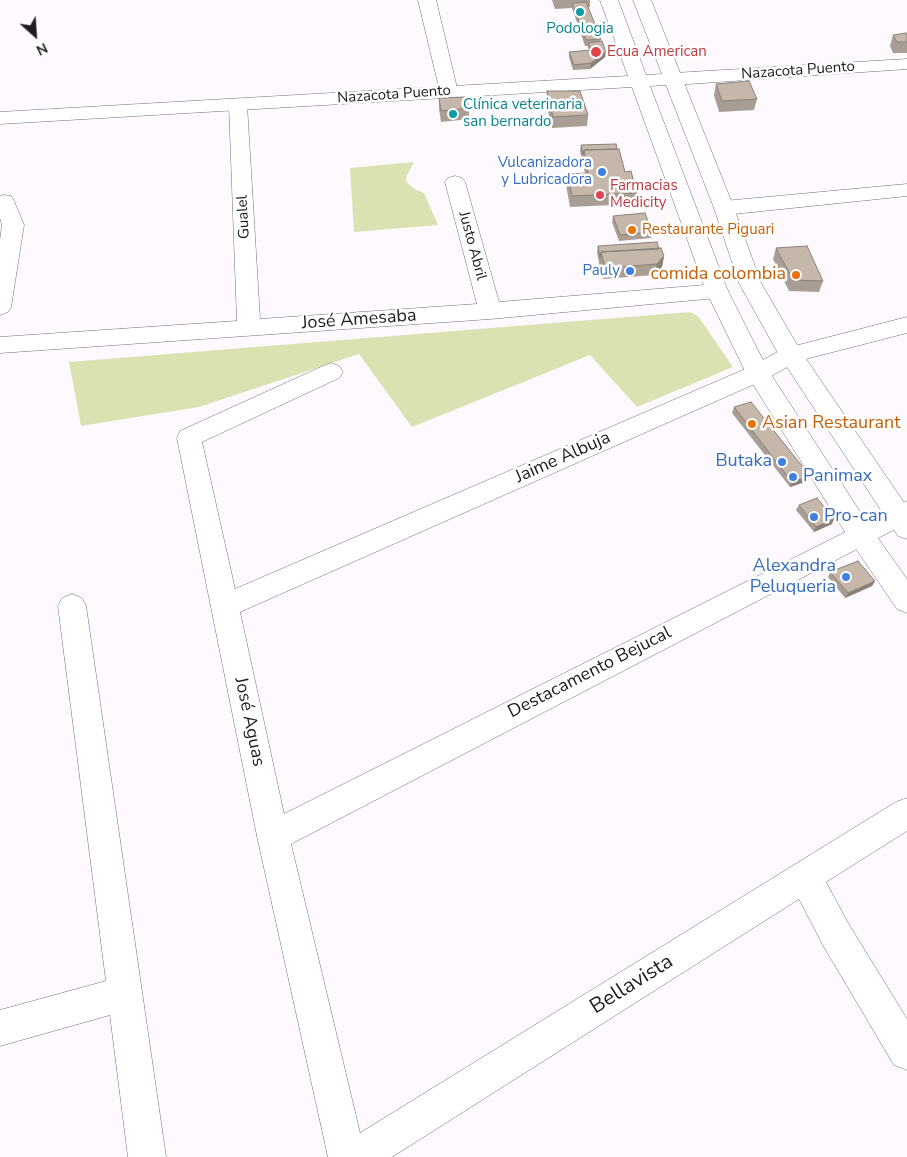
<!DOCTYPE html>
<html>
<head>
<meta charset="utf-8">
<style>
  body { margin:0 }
  #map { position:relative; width:907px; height:1157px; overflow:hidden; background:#fdf9ff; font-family:"Nunito Sans",sans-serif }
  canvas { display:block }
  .north { position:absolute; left:10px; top:10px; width:50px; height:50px; -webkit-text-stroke:4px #fff; paint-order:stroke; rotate:154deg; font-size:14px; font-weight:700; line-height:20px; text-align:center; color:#1f1b20 }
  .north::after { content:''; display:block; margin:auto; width:18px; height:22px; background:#1f1b20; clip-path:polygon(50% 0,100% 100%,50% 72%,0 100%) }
</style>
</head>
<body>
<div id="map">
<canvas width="907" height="1157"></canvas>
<div class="north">N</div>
</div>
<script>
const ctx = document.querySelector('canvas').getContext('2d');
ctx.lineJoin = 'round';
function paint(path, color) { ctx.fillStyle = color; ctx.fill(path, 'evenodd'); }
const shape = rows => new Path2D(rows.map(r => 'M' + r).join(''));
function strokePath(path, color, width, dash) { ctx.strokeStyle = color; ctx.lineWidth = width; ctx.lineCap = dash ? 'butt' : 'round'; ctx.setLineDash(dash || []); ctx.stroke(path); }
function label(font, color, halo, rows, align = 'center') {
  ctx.font = font + ' "Nunito Sans",sans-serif'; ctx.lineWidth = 5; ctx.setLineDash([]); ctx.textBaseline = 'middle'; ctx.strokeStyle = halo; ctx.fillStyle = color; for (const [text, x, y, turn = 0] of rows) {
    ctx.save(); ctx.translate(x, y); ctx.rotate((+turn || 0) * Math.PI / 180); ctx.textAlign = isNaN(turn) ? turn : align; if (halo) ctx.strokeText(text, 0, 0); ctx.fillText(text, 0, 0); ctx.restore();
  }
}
paint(shape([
  [414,162,407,175,406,182,416,190,424,193,438,225,354,232,350,168],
  [690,312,698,316,733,367,637,407,590,355,412,427,359,354,199,407,81,426,69,362]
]), '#dbe1b0');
const minor = shape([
  [418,0,436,0,458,92,456,96,442,96,440,92,418,0],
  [907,59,907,69,674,85,667,83,665,79,667,75,674,73,907,59],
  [238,99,245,101,247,105,260,319,477,304,445,182,448,178,455,176,462,178,465,182,499,302,717,284,725,286,728,291,725,296,717,298,490,319,0,353,0,337,237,321,229,105,231,101,238,99],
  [907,184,907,196,724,215,717,213,714,208,717,203,724,201,907,184],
  [4,195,11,196,14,201,24,225,11,307,8,312,0,315,0,240,2,225,0,218,0,196,4,195],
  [907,317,907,333,798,361,766,379,240,612,284,814,907,501,907,523,291,844,360,1133,896,802,907,798,907,831,826,882,848,923,907,1019,907,1070,894,1065,824,947,799,899,392,1157,328,1157,257,836,177,438,180,431,323,366,331,363,339,366,343,372,339,378,202,442,235,589,750,367,783,349,907,317],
  [72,594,82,598,86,606,166,1157,128,1157,110,1015,0,1046,0,1010,106,981,58,606,62,598,72,594]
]);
const major = shape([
  [600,0,618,0,646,75,662,74,633,0,651,0,734,208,761,283,800,350,907,507,907,539,898,536,779,355,739,283,714,208,666,85,650,86,728,291,768,370,870,527,907,579,907,613,897,609,852,543,746,373,706,291,632,87,0,124,0,112,628,76,600,0]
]);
strokePath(minor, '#756c79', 1);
strokePath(major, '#756c79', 1);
paint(minor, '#fff');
paint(major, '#fff');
paint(shape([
  [552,0,590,0,590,7,588,7,601,39,600,42,606,52,605,57,590,69,573,70,569,57,569,52,589,50,588,48,588,46,585,46,572,8,555,9],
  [893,35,907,35,907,53,893,53,890,46],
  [716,84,757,99,754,110,719,112,714,95],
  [547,91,588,115,587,126,552,128,546,102],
  [439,98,469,108,469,119,441,122,439,109],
  [581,145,625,172,637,193,635,204,570,207,566,185,567,174,585,173,580,151],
  [613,216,652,232,651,238,619,241,612,222],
  [598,246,659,248,664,256,662,267,654,275,603,279,599,263,597,252],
  [776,248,823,281,819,292,789,291,773,259],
  [734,407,808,481,790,487,732,413],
  [799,505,832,524,814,532,796,510],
  [830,572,875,581,872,586,845,598,828,577]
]), '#a99e93');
paint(shape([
  [606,52,605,57,590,69,591,63],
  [664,256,662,267,654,275,657,264],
  [810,476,808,481,790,487,792,482],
  [834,519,832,524,814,532,816,527],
  [875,581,872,586,845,598,848,593]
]), '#8a8178');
const building = shape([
  [586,2,601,39,586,40,572,3,586,2],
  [906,33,907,35,907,42,897,42,893,35,906,33],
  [602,41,606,52,591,63,574,65,569,52,592,50,588,43,602,41],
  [749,81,757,99,722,101,716,84,749,81],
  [547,91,580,91,588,115,553,117,547,91],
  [466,97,469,108,441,111,439,98,466,97],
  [616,144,617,149,584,150,583,155,581,145,616,144],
  [619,149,625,172,631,171,637,193,572,196,567,174,588,173,584,150,619,149],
  [645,213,652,232,620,235,613,216,645,213],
  [657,242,659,249,601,252,600,258,598,246,657,242],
  [807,246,823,281,793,280,776,248,807,246],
  [661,248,664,256,657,264,605,268,601,252,661,248],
  [751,402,810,476,792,482,734,407,751,402],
  [817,498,834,519,816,527,799,505,817,498],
  [858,561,875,581,848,593,830,572,858,561]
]);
paint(building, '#c5b8ab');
strokePath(building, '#8a8178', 1);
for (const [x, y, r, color] of [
  [580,12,5,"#0f9aa8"],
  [596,52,6,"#e0444e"],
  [453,114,5,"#0f9aa8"],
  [602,172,5,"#3f7fe0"],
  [600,195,5,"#e0444e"],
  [632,230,5,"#e8710a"],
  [630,271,5,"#3f7fe0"],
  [796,275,5,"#e8710a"],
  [752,424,5,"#e8710a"],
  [782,462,5,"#3f7fe0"],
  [793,477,5,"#3f7fe0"],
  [814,517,5,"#3f7fe0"],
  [846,577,5,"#3f7fe0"]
]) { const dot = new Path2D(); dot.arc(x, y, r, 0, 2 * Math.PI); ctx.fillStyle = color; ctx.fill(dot); strokePath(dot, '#fff', 2); }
label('15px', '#0d838f', '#fff', [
  ["Podologia",580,29],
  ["Clínica veterinaria",463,105,"left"],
  ["san bernardo",463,122,"left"]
]);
label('15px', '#be3a42', '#fff', [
  ["Ecua American",607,52],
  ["Farmacias",610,186],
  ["Medicity",610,203]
], 'left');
label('15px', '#1f1b20', '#fff', [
  ["Nazacota Puento",798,71,-4],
  ["Nazacota Puento",394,95,-4],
  ["Gualel",244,217,-93],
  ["Justo Abril",472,246,75]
]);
label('15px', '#366cbe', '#fff', [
  ["Vulcanizadora",592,163],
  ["y Lubricadora",592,180],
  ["Pauly",620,271]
], 'right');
label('15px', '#c56008', '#fff', [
  ["Restaurante Piguari",642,230]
], 'left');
label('18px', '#c56008', '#fff', [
  ["comida colombia",786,275],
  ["Asian Restaurant",762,424,"left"]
], 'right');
label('18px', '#1f1b20', '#fff', [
  ["José Amesaba",359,320,-4],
  ["Jaime Albuja",563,458,-24],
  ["Destacamento Bejucal",590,673,-27],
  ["José Aguas",249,722,78]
]);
label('18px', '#366cbe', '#fff', [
  ["Butaka",772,462],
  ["Panimax",803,477,"left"],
  ["Pro-can",824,517,"left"],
  ["Alexandra",836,567],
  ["Peluqueria",836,588]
], 'right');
label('21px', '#1f1b20', '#fff', [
  ["Bellavista",632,985,-32]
]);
</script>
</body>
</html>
